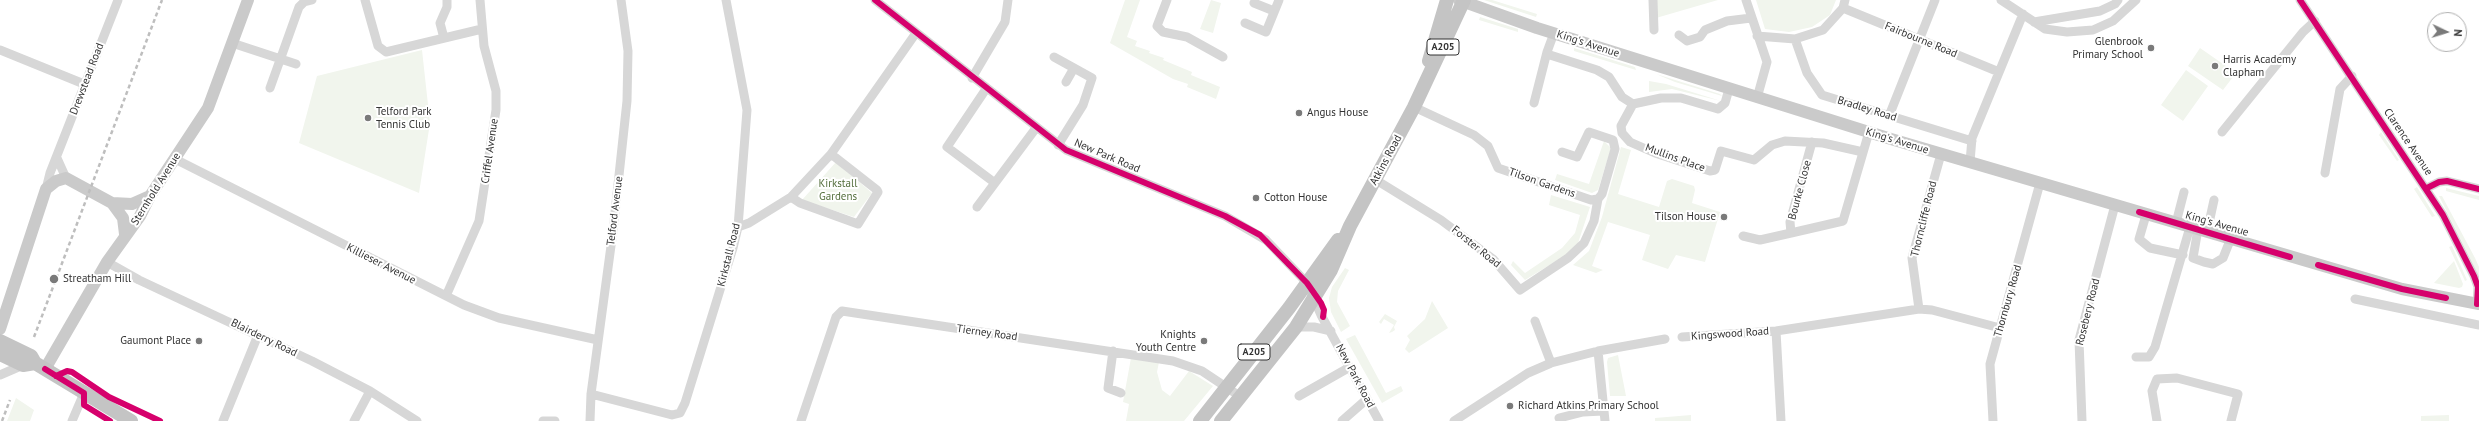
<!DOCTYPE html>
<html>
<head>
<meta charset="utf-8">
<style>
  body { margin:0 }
  #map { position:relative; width:2479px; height:421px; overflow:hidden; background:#fff; font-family:"PT Sans",sans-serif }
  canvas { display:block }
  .north { position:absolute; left:2427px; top:12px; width:40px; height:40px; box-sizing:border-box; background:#fff; border:1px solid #adadad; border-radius:50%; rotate:94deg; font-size:11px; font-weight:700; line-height:16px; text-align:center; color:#333 }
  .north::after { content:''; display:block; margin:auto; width:14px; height:18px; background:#7a7a7a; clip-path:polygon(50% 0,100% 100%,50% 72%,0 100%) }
</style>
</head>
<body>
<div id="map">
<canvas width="2479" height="421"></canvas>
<div class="north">N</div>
</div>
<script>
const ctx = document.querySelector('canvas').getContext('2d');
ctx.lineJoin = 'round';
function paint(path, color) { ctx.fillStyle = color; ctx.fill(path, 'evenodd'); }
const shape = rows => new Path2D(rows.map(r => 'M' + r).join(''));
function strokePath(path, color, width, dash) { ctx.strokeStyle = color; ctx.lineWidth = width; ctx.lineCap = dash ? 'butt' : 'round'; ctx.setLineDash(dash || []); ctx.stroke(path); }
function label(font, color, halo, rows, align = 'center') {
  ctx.font = font + ' "PT Sans",sans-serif'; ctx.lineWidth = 4; ctx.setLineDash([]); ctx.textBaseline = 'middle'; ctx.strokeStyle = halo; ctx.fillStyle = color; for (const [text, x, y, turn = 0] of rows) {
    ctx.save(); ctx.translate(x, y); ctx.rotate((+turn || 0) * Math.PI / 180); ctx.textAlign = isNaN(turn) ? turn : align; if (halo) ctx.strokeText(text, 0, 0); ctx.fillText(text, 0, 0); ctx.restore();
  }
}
paint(shape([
  [1125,0,1140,0,1127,37,1137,41,1135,46,1150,51,1149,53,1164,58,1163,60,1192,72,1191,75,1220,87,1216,99,1187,87,1188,84,1173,79,1110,43],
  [1211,0,1221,3,1213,33,1200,29],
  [1484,0,1492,0,1537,14,1536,17],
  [1657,0,1718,0,1656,18],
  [1756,0,1836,0,1830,15,1812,27,1789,32,1765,29],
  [1480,17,1518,29,1518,32,1479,20],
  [1574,48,1635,67,1636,70,1574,51],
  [2200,48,2236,73,2223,90,2188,66],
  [422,50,430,123,419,193,299,143,317,76],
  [2186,70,2208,86,2183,121,2161,105],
  [1656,74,1720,94,1722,96,1675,82],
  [1649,81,1666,84,1721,101,1672,89,1649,92],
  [2381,132,2399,160,2397,161,2379,135],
  [1604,141,1611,148,1598,190,1592,193,1555,180,1557,174,1589,184],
  [1621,147,1631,150,1618,194,1659,207,1667,181,1672,179,1694,186,1695,190,1692,203,1720,212,1705,262,1676,255,1668,269,1642,260,1650,235,1608,222,1592,266,1603,270,1596,273,1573,265,1589,251,1602,217],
  [836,162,872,193,854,217,802,200],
  [2417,187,2435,216,2432,217,2414,189],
  [2446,188,2479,196,2479,200,2446,191],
  [1551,195,1590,207,1576,249,1525,280,1511,265,1513,261,1525,273,1562,248,1575,233,1580,215,1549,205],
  [2439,196,2442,196,2475,258,2479,267,2479,276],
  [2452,246,2467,280,2465,281,2449,247],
  [2454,261,2463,284,2462,287,2459,288,2434,283],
  [1345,268,1349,270,1338,291,1337,302,1350,326,1341,332,1331,312,1329,298,1332,287],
  [1432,301,1448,328,1409,353,1405,349,1410,340,1407,336,1425,319],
  [1385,314,1397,321,1394,327,1395,330,1392,332,1389,333,1394,325,1384,319,1381,324,1379,322],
  [1355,335,1386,393,1401,386,1403,391,1382,403,1346,339],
  [1618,355,1626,396,1610,396,1607,362,1608,358],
  [1131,358,1159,362,1157,372,1162,390,1170,396,1189,371,1213,386,1184,421,1126,421,1129,404,1123,402],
  [16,398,34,410,30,421,7,421],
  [1691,415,1691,421,1655,421,1655,418],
  [2449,415,2449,421,2421,421,2421,416]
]), '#f1f5ed');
strokePath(shape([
  [365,0,378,46,386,52,482,29],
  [875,0,1066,150,1225,216,1266,240,1307,283,1321,315,1379,421],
  [1167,0,1157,26,1163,32,1187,37,1223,57],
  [1653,0,1654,30],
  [1746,0,1767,62,1757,98],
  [2001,0,2045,29,2067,32,2093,30,2113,21,2136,0],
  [2300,0,2443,215,2474,276,2478,287,2477,304],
  [1254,3,1274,11],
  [1843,8,1999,72],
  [2034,22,2100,11,2115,4,2118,0],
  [1245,23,1266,32,1279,0],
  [1554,33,1547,52,1550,55,1597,70,1609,77,1622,97,1633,104,1661,98,1681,98,1718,109,1725,103,1729,89],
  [1679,35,1687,41,1700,37,1705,30,1727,21,1751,18],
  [1757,36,1795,39,1823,30,1843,8,1845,0],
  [444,38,440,23,447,7,447,0],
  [1795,39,1807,73,1822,95,1972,141],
  [232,43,296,64],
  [0,50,84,84],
  [1054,57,1092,78,1083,105,1058,145],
  [972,78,1005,22,1008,0],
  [1066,82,1074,68],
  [270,88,299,7,304,2,312,0],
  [986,89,947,147,995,183],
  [1534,103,1547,52],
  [1633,104,1621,126,1622,133,1630,142,1655,153,1710,171,1715,170,1721,151,1754,160,1772,145,1785,141,1823,143,1863,152],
  [1414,107,1474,135,1488,146,1498,168,1591,200,1598,199],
  [1889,116,1935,0],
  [2222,132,2303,32,2315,21],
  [1812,142,1790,222,1791,233,1843,221,1869,132],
  [831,154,791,197,800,203,858,224,878,192,877,190,831,154,916,33],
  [57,158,66,178],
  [175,159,464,305,499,318,598,340],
  [1970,162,1972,138,2023,14],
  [2325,173,2340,89,2352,76],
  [1376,180,1441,220,1493,259,1520,290,1568,258,1584,243,1594,221,1598,199,1602,194,1615,149,1613,140,1589,132,1577,157,1562,152],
  [2427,188,2439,182,2447,181,2479,189],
  [46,189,50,173,118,0],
  [977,207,1036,128],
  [2146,215,2139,239,2150,248,2183,255],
  [2176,223,2184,192],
  [738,227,749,223,791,197],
  [2198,229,2193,258,2204,262,2213,264,2223,258,2231,238],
  [2207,232,2214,200],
  [1743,236,1760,240,1791,233],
  [107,262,139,280,312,361,370,391,417,421],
  [446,296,479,221,496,110,496,91,484,46,480,0],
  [2355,299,2479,325],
  [1919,309,1912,258,1941,154],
  [1535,321,1551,363],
  [1296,327,1314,327,1331,331],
  [1776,331,1781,421],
  [1682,337,1776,331,1919,309,1932,310,2000,328],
  [1113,351,1108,388,1121,393],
  [1598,351,1605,421],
  [2136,357,2149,357,2155,347,2190,227],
  [0,375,23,365],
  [591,394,672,415,680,413,685,403,733,248,738,227,747,110,726,0],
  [1299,396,1350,367],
  [1559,418,1583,412,1603,411],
  [72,421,84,393],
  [223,421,258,335],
  [354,421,370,391],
  [543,421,555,421],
  [590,421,591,394,613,231,627,101,628,51,621,0],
  [801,421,836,317,842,311,1173,361,1202,371,1241,397],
  [1342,421,1367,399],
  [1454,421,1528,373,1551,363,1598,351,1665,339],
  [1993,421,1990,364,2040,183],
  [2082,421,2079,340,2115,205],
  [2157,421,2152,391,2157,379,2177,378,2238,394,2231,421]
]), '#d7d7d7', 9);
strokePath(shape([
  [1459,0,1537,28,1891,139,2402,289,2479,304],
  [112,203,132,204,150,196],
  [0,329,46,189,56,181,66,178,112,203,123,218,125,234],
  [45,369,107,262,140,216,150,196,208,108,248,0]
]), '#cacaca', 12);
strokePath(shape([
  [1429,61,1447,0],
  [0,341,31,356,35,363],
  [0,354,23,365,35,363,131,421],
  [1200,421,1289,308,1338,240],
  [1221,421,1296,327,1331,270,1350,226,1414,107,1464,0]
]), '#c4c4c4', 14);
strokePath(shape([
  [34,337,162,0],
  [2,421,10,400]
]), '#bebebe', 2.5, [4, 3]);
strokePath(shape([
  [875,0,1066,150,1225,216,1260,235,1307,283,1321,303,1324,310,1323,317],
  [2300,0,2443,215,2474,276,2478,287,2477,304],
  [2427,188,2439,182,2447,181,2479,189],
  [2139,212,2290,257],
  [2318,265,2402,289,2446,298],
  [45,369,84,393,84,405,110,421],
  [56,376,67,371,72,372,109,397,160,421]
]), '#d6006c', 6);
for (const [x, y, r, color] of [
  [2151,48,4,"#7a7a7a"],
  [2215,66,4,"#7a7a7a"],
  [1299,113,4,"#7a7a7a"],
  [368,118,4,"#7a7a7a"],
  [1256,198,4,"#7a7a7a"],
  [1724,217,4,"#7a7a7a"],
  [54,279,5,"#7a7a7a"],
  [199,341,4,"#7a7a7a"],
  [1204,341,4,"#7a7a7a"],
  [1510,406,4,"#7a7a7a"]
]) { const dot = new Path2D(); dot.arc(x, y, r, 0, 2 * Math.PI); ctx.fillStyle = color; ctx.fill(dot); strokePath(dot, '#fff', 1.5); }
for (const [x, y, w] of [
  [1443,47,32],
  [1254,352,32]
]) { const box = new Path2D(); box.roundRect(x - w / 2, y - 8, w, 16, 3); ctx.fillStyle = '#fff'; ctx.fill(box); strokePath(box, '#333', 1); }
label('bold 10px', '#333', null, [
  ["A205",1443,47],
  ["A205",1254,352]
]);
label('11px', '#333', '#fff', [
  ["Fairbourne Road",1921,40,22],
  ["King's Avenue",1588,44,18],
  ["Drewstead Road",87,79,-69],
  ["Bradley Road",1867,109,17],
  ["King's Avenue",1897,141,17],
  ["Clarence Avenue",2408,142,56],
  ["Criffel Avenue",490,151,-82],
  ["New Park Road",1107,156,23],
  ["Mullins Place",1675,158,20],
  ["Atkins Road",1386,160,-62],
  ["Tilson Gardens",1542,183,19],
  ["Sternhold Avenue",156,189,-58],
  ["Bourke Close",1800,190,-75],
  ["Telford Avenue",615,211,-83],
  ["Thorncliffe Road",1924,219,-76],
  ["King's Avenue",2217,224,16],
  ["Forster Road",1476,247,39],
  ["Kirkstall Road",729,255,-76],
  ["Killieser Avenue",381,264,27],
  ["Thornbury Road",2008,301,-74],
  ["Rosebery Road",2088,312,-76],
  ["Tierney Road",987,333,8],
  ["Kingswood Road",1730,334,-4],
  ["Blairderry Road",264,338,26],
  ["New Park Road",1355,376,62]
]);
label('11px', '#333', '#fff', [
  ["Glenbrook",2143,42,"right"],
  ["Primary School",2143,55,"right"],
  ["Harris Academy",2223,60],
  ["Clapham",2223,73],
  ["Telford Park",376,112],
  ["Tennis Club",376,125],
  ["Angus House",1307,113],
  ["Cotton House",1264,198],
  ["Tilson House",1716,217,"right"],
  ["Streatham Hill",63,279],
  ["Knights",1196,335,"right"],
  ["Youth Centre",1196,348,"right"],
  ["Gaumont Place",191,341,"right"],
  ["Richard Atkins Primary School",1518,406]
], 'left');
label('11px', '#56703f', '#fff', [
  ["Kirkstall",838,184],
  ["Gardens",838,197]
]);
</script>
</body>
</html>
